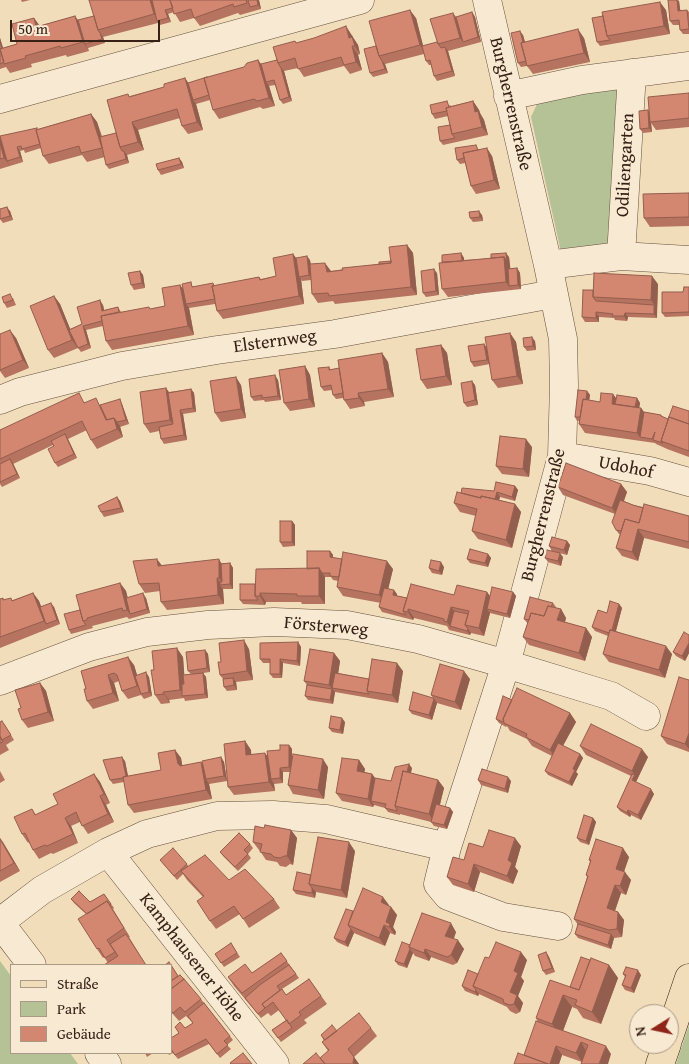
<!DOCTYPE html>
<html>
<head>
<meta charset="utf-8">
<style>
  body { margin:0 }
  #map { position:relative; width:689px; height:1064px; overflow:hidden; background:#f2ddba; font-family:"Gentium Book Plus",serif }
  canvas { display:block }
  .legend { position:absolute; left:10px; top:964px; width:162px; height:90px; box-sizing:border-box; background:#f7e9d2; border:1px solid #aa9986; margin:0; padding:6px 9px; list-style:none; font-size:15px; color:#372015 }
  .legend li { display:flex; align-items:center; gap:10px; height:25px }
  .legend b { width:25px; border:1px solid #aa9986 }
  .north { position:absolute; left:629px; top:1004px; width:50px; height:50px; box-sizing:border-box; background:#f7e9d2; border:1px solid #aa9986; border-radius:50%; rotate:260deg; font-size:14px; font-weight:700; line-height:20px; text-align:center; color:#372015 }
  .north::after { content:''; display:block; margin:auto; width:18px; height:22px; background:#8f2418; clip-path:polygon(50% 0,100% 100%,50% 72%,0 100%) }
  .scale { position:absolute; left:10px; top:20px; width:150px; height:22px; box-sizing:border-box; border:2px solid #372015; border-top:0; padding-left:6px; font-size:15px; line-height:18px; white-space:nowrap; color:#372015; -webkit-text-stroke:4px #f7e9d2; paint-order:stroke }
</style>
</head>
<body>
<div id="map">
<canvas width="689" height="1064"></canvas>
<ul class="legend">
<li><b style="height:6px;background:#f2ddba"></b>Straße</li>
<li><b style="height:14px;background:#b4c295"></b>Park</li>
<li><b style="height:14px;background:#d38670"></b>Gebäude</li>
</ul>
<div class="north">N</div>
<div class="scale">50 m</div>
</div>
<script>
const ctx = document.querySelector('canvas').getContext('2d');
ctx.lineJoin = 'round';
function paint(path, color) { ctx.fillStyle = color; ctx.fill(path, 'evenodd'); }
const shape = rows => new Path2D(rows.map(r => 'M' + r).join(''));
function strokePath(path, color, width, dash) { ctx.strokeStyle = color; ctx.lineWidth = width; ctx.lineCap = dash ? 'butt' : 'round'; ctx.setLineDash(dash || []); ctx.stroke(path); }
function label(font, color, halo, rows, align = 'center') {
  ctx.font = font + ' "Gentium Book Plus",serif'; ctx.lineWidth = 5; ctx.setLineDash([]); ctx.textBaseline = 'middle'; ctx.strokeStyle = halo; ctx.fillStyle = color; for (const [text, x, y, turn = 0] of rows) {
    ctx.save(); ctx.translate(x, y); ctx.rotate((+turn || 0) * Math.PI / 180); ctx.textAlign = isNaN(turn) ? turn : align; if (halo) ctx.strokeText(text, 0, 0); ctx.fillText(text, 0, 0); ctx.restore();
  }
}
paint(shape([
  [613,87,622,96,614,245,561,252,531,117,538,102],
  [0,961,11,976,11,1053,70,1053,78,1064,0,1064],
  [689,1025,689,1064,676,1064]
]), '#b4c295');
const minor = shape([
  [487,0,548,265,563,339,564,385,562,456,506,664,447,847,438,884,448,896,503,917,558,926],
  [508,96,582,80,689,66],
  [0,99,360,0],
  [621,256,632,73],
  [548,265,621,256,689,260],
  [0,400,20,392,122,366,217,350,335,334,553,294],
  [562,456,650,471,689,482],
  [0,681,89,647,147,632,208,625,274,622,347,625,418,639,506,664,611,696,646,716],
  [108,852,275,1064],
  [0,922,42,890,108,852,147,834,217,816,273,815,326,819,447,847],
  [0,923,32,965],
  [99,1053,107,1064]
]);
const major = shape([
  [669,1037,689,978],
  [660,1064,667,1044]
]);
strokePath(minor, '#664f3e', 29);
strokePath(major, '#372015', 29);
strokePath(minor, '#f7e9d2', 28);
strokePath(major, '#f2ddba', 28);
paint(shape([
  [21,0,30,0,22,2],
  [89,0,259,0,261,9,240,15,238,13,200,26,194,18,180,22,174,12,168,14,171,22,160,25,158,23,103,37,105,43,88,48,89,51,67,57,66,55,31,64,32,67,10,73,6,67,0,69,0,38,3,48,17,44,34,18,39,26,75,16,78,20,94,16],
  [677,0,679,1,680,10,687,10,689,12,689,34,683,34,680,30,680,25,673,25,670,21],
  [666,10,670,34,600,46,597,42,592,18],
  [472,12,475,17,481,42,448,51,455,76,437,81,434,76,431,65,429,65,426,61,424,54,385,64,388,73,373,77,370,73,376,46,416,18,423,46,437,42,456,17],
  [352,35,353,38,358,45,360,54,358,55,362,70,350,74,344,66,304,77,298,68,284,71,292,101,283,104,280,100,275,85,269,86,275,106,263,109,260,107,219,119,213,110,210,100,196,104,203,130,188,134,182,126,180,118,138,130,144,150,127,155,129,163,109,169,106,165,105,157,87,162,82,155,49,164,43,156,41,148,25,153,24,150,20,151,23,162,0,169,0,136,38,129,91,114,97,122,102,136,116,133,130,96,164,87,185,78,188,83,244,67,258,60,261,64,277,60,296,43],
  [523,35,525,42,584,38,590,62,533,74,527,66,521,67,518,63],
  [689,93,689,127,656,130,651,123,652,132,643,133,640,129,648,110,649,113],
  [473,101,479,110,480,113,484,120,488,135,443,145,440,141,450,125,448,116,435,119,432,114,450,105,451,106],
  [479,149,492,156,500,189,476,194,471,186,465,163,460,164,457,160],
  [179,158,182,162,184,168,161,175,158,170],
  [689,193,689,226,650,227,644,218],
  [10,211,13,220,3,223,0,219],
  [482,215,483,221,473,222,470,218],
  [407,245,413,253,417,295,335,304,333,301,318,303,312,294,311,280,302,281,301,279,304,304,223,319,217,311,215,304,189,308,194,335,112,350,106,341,103,326,86,330,91,348,81,352,78,348,54,358,48,350,54,296,60,304,70,329,82,324,103,305,104,310,118,307,121,312,151,309,165,306,180,285,182,288,194,286,215,286,259,277,261,279,276,276,293,254,296,258,310,260,311,264,331,271,379,264,391,261],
  [461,253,464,258,464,260,509,257,510,269,517,268,520,273,521,289,448,297,442,289,442,262],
  [140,271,143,275,145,288,134,290,131,285],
  [437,273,439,295,426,297,423,293],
  [658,284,657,318,628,317,627,321,615,320,614,318,599,317,599,322,585,322,582,317,593,290],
  [689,287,689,316,665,317,662,313,683,292],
  [13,298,16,305,7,308,4,303],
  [510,333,516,342,523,384,498,388,492,380,490,364,474,367,471,362,484,344,487,348],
  [0,334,16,338,29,368,5,378,0,371],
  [535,341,536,350,527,351,524,347],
  [441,345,447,353,452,385,427,389,421,380],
  [382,353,388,362,394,397,364,402,365,406,350,409,344,400,343,398,336,399,333,395,332,390,324,391,321,387,329,367,331,370,339,368],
  [305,366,310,375,315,407,290,411,284,403],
  [278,380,281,400,265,402,264,400,254,401,251,397],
  [241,385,246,418,221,422,215,413],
  [475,385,478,405,467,407,464,403],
  [166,388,169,392,191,389,194,393,196,412,183,414,187,440,164,444,161,439,159,431,150,433,144,424],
  [587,391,590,395,589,400,600,402,613,394,616,398,637,398,640,403,639,408,641,408,644,412,661,415,663,417,668,419,689,411,689,457,667,449,665,448,656,444,655,443,585,433,579,424,579,421,577,421,575,417],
  [85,402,101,405,122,404,129,424,120,427,123,437,97,449,91,440,87,430,68,439,77,458,58,467,55,463,53,445,13,464,20,478,2,487,0,484,0,430],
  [532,447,529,477,502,474,496,466],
  [621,484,627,492,624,501,633,505,689,516,689,549,644,538,638,561,622,556,616,548,620,534,619,534,616,530,615,514,563,495,558,487],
  [515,486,518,490,515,501,500,497,499,500,515,504,521,512,512,548,478,539,472,531,476,516,460,512,454,503,461,493,494,491],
  [117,497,120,501,124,512,104,517,101,512],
  [292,521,295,525,295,546,283,547,280,542],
  [567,541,570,545,567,555,552,551,549,546],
  [330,551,333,555,333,558,393,569,388,588,397,594,397,596,407,598,487,592,490,596,513,592,516,596,510,618,490,613,484,636,471,633,470,635,449,630,447,626,414,618,413,620,382,612,379,607,381,603,343,596,337,587,338,581,333,580,331,577,325,577,325,604,302,604,301,602,266,602,265,605,243,604,240,600,255,584,307,569],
  [488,554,491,558,488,567,470,563,467,559],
  [563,557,561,566,548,562,545,558],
  [230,563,233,568,233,589,223,589,224,604,167,610,161,602,160,591,145,593,139,584,162,565],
  [444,567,442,575,432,573,429,568],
  [120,583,126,591,127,598,146,598,150,613,129,619,127,617,92,626,93,628,71,634,69,630,80,610],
  [33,593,39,601,41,606,54,607,60,624,0,648,0,599,3,598,4,600,13,600],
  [553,603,556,607,555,608,561,609,566,618,565,622,586,628,592,637,585,661,529,645,523,637,528,624,524,619],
  [619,604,622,608,616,631,672,654,665,678,609,662,603,654,608,636,595,631,592,627,607,613],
  [689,635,689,653,685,661,676,656,673,652],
  [298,642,301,647,300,666,283,663,282,678,273,678,270,674,270,663,263,663,260,659],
  [249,649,253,680,236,682,237,690,227,691,224,687,223,679,220,675,221,662],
  [205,650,208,654,210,672,203,673,206,677,208,698,185,701,184,698,169,700,170,703,161,704,155,695,154,670,183,657,184,675,191,674,188,671],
  [334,653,340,661,338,673,369,679,403,671,398,703,335,692,333,704,308,700,305,696,307,685,304,681],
  [134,665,137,675,149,677,152,696,144,699,141,695,128,699,122,691,119,681,114,683,119,701,93,709,87,701,86,689,81,671],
  [470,679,461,710,437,703,432,720,412,714,409,710,433,698,431,695],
  [689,680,689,752,667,744,661,736],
  [40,683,46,691,54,721,28,728,22,720,21,708],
  [512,700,570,713,576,722,563,746,580,754,583,758,576,772,578,774,572,786,548,775,545,771,552,756,532,746,527,739,510,731,507,726,506,727,499,723,496,719],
  [0,722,5,725,14,740,6,745,9,750,0,755],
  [345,722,343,734,332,732,329,728],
  [245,741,251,750,251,754,267,755,280,750,289,745,292,749,292,756,328,767,324,799,293,794,288,785,290,772,283,772,283,783,274,784,275,791,234,795,228,787],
  [580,746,648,757,636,782,654,794,641,820,631,815,630,817,620,811,617,807,631,776,586,755],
  [175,750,181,758,182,766,201,762,203,765,221,757,224,762,227,781,209,784,212,799,134,813,128,805,124,782,113,784,110,780,125,761,128,776,161,770],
  [359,760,365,769,364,772,372,774,375,778,391,781,412,768,411,773,438,780,444,788,440,805,450,808,453,812,447,829,434,826,431,822,400,814,400,815,388,812,385,808,374,805,373,807,342,801,336,793],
  [0,771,5,780,0,783],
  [94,774,100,782,110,803,106,805,114,822,88,834,80,822,71,826,78,843,53,854,51,853,39,859,33,850,29,842,28,843,22,834,32,809,36,815,58,804],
  [478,780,511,781,508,793,481,785],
  [593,818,596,822,589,845,580,842,577,838],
  [264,828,291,830,297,838,293,865,290,864,286,867,280,866,277,862,266,860,260,851,259,850,253,842],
  [0,838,20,871,0,882],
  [250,844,253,848,248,854,251,858,238,871,223,856,220,852],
  [521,846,515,867,518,871,513,884,480,872,474,892,453,885,447,877,464,860,483,847],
  [355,851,347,898,316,892,315,898,296,894,293,890,311,875],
  [629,857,624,872,631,880,626,895,621,893,615,911,618,912,624,920,622,937,614,938,611,949,578,938,575,934,578,925,574,919,587,877,586,875,590,862,589,860],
  [160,860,187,864,188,866,229,880,274,899,280,908,249,928,240,914,216,929,210,921,203,897,187,880,183,874,177,880],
  [104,894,114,908,113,909,130,937,129,937,146,965,108,963,104,957,103,958,97,949,86,914,74,903,71,899,90,902],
  [389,905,389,906,391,907,397,915,393,927,396,932,395,935,390,933,385,946,354,933,348,947,337,942,334,938,353,911],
  [456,932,454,939,464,949,457,963,453,965,431,957,429,961,415,956,413,953,407,968,398,965,395,961,410,945],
  [231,943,240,957,224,967,215,954],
  [546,952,549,957,555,972,546,975,543,971],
  [281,953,299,978,282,989,286,995,309,979,327,1004,304,1020,307,1023,281,1042,272,1030,286,1020,279,1010,271,1016,268,1013,261,1018,234,986,228,977,252,973],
  [489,958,527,960,521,977,524,981,518,996,523,1003,520,1012,516,1014,510,1011,507,1007,479,994,478,996,465,991,462,986,478,974],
  [171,965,179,977,201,999,233,1040,227,1045,231,1049,220,1058,209,1044,178,1059,173,1053,169,1055,168,1053,171,1053,171,1038,179,1033,185,1028,193,1023,186,1016,179,1021,171,1012],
  [609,965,618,978,601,1024,583,1018,577,1009,572,1007,563,1031,611,1054,582,1062,562,1055,559,1064,514,1064,524,1055,538,1022,536,1018,570,987],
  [623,974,641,975,634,993,625,990,622,985,625,977],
  [371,1028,377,1036,354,1057,359,1064,303,1064,324,1064,328,1051,322,1042,324,1041,321,1035,337,1031],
  [145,1053,153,1053,147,1057]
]), '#b57360');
paint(shape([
  [150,0,153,0,159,21,154,14],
  [257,0,259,0,261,9,258,5],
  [677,0,679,1,681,15,678,11],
  [660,2,666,10,670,34,664,26],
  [165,10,168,14,171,22,168,18],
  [410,10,416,18,425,53,420,45],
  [472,12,475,17,481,42,478,37],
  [453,13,459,21,463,42,460,38],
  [75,16,81,25,85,44,89,51,83,42],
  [34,18,40,26,36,27],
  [346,26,358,45,360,54,349,38],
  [578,29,584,38,590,62,584,53],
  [520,31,523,35,531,65,528,61],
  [100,33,103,37,105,43,102,39],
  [0,38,8,64,0,44],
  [352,46,358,55,362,70,356,62],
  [445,47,448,51,455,76,452,71],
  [258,60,264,68,266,82,269,86,275,106,269,98],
  [382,61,385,64,388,73,385,69],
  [281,68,284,71,292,101,289,97],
  [185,78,191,87,193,100,196,104,203,130,197,122],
  [473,101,479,110,480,113,484,120,488,135,482,127,475,112],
  [648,110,651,115,650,122,651,123,652,132,649,128],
  [91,114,97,122,107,156,102,148],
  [132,122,138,130,144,150,138,142],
  [0,136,7,161,10,166,4,158,0,143],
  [17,147,20,151,23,162,20,157],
  [487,148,492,156,500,189,494,180],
  [124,151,127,155,129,163,126,159],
  [179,158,182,162,184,168,181,164],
  [7,207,10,211,13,220,10,216],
  [479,211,482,215,483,221,480,217],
  [407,245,413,253,417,295,411,287],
  [461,253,464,258,465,269,462,265],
  [506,253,509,257,510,265,512,286,509,286,512,291,506,282,504,257],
  [293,254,299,262,299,277,301,279,304,304,299,296],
  [307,256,310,260,312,279,309,275],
  [325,263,331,271,327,272],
  [517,268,520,273,521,289,518,285],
  [434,269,437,273,439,295,436,291],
  [140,271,143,275,145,288,142,283],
  [652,276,658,284,657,309,651,300],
  [180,285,186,293,186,304,189,308,194,335,188,326],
  [54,296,60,304,78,348,72,340],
  [100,300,103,305,105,315,102,311],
  [654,305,657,309,657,318,654,314],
  [596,312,599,317,599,322,596,318],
  [625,313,628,317,627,321,624,316],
  [83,326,86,330,91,348,88,344],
  [10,330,16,338,29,368,23,360],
  [510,333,516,342,523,384,517,376],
  [532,337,535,341,536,350,533,346],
  [484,344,487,348,490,364,487,360],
  [441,345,447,353,452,385,446,376],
  [382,353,388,362,394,397,388,389],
  [305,366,310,375,315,407,309,399],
  [275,375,278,380,281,400,278,396],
  [236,377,241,385,246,418,241,409],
  [472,381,475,385,478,405,475,400],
  [166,388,171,396,176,429,170,420],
  [191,389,194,393,196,412,193,408],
  [587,391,590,395,586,422,583,418],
  [358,393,364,402,365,406,359,398],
  [613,394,619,403,618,408,612,404],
  [637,398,640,403,638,415,635,411],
  [120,399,122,404,129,424,126,420],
  [641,408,647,416,640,437,637,433],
  [180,410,183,414,187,440,184,435],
  [114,418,120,426,123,437,117,429],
  [65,434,68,439,77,458,74,454],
  [526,439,532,447,529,477,523,469],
  [10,459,13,463,20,478,17,474],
  [621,484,627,492,618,516,612,508],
  [515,486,518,490,515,501,512,497],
  [497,492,500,497,497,506,494,502],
  [117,497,120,501,124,512,121,508],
  [515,504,521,512,512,548,506,540],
  [292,521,295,525,295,546,292,542],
  [638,529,644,538,638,561,632,552],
  [567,541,570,545,567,555,564,550],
  [330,551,333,555,333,562,330,557],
  [560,553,563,557,561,566,558,561],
  [488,554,491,558,488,567,485,563],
  [157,559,163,567,158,566],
  [219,559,224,568,224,585,219,578],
  [387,561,393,569,385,603,379,595],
  [441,562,444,567,442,575,439,571],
  [230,563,233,568,233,589,230,584],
  [319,568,325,577,325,604,319,596],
  [217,578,222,585,220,585,223,589,224,604,218,595],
  [120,583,126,591,132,613,130,614,127,610],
  [258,584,260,593,266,602,265,605,260,596],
  [394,590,397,594,396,599,393,595],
  [487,592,493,601,487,609,490,613,484,636,479,628],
  [513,592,516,596,510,618,507,614],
  [33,593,39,601,47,623,46,624,50,629,44,621],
  [143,593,146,598,150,613,147,609],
  [51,603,54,607,60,624,57,620],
  [619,604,622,608,614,638,612,634],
  [451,607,457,615,450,626,453,631,447,622],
  [408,609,414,618,413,620,408,612],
  [561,609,566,618,563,629,557,620],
  [586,628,592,637,585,661,579,653],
  [468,629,471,633,470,635,467,631],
  [244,640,249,649,253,680,247,671],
  [298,642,301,647,300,666,297,661],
  [689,643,689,653,685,661,682,656],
  [666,646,672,654,665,678,659,670],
  [177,648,183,657,186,696,185,696,180,690],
  [205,650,208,654,210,672,207,668],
  [334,653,340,661,336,689,332,688,335,692,333,704,330,700,332,689,329,685],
  [128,657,134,665,143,695,137,686],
  [280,659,283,663,282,678,280,674],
  [397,663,403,671,398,703,392,695],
  [464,671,470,679,461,710,455,702],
  [146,672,149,677,152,696,149,692],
  [203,673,206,677,208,698,205,694],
  [108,675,114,683,119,701,113,693],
  [233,678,236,682,237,690,234,685],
  [40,683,46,691,54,721,48,712],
  [163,692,169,700,170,703,164,694],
  [434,699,437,703,432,720,429,715],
  [570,713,576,722,556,758,550,750],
  [342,718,345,722,343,734,340,730],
  [689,733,689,749,685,744],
  [245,741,251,750,252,763,246,755],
  [289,745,292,749,292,772,289,767],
  [642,749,648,757,635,784,632,780,635,775,632,771],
  [175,750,181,758,183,769,178,764],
  [265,753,271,761,271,779,274,784,275,791,269,782],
  [580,754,583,758,576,772,578,774,572,786,569,782,573,769],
  [122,757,125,761,129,781,126,777],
  [221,757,224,762,227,781,224,776],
  [323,759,328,767,324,799,318,790],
  [359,760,365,769,363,780,357,771],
  [201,762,207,771,206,779,209,784,212,799,206,790],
  [409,764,412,768,402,807,398,806],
  [280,768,283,772,283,783,280,778],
  [94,774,100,782,110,803,104,794],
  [372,774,378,782,371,801,374,805,373,807,368,799],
  [508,777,511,781,508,793,505,789],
  [438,780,444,788,435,823,429,814],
  [651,789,654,794,641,820,638,815],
  [100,796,106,805,114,822,108,814],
  [450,808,453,812,447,829,444,825],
  [628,810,631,815,630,817,627,813],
  [65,818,71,826,78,843,73,834],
  [593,818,596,822,589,845,586,841],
  [291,830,297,838,293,865,287,856],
  [0,838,3,842,20,871,14,863],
  [515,838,521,846,515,867,518,871,513,884,507,876,508,860],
  [349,842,355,851,347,898,341,890],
  [623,848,629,857,622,877,616,869],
  [474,864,480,872,474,892,468,884],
  [625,872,631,880,626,895,620,886],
  [615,885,621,893,613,916,607,908],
  [312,888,316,892,315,898,312,893],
  [383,897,389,905,387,911,381,902],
  [391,907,397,915,393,927,396,932,395,935,386,922],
  [618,912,624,920,622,937,617,929],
  [451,923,456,932,451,944,445,936],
  [384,925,390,933,385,946,379,938],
  [351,929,354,933,348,947,345,942],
  [611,934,614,938,611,949,608,945],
  [458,940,464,949,457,963,451,955],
  [410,949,413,953,407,968,404,964],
  [425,949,431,957,429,961,424,953],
  [521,952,527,960,521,977,524,981,518,996,523,1003,520,1012,514,1004,510,992,514,971],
  [546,952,549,957,555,972,552,968],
  [609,965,618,978,601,1024,592,1012],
  [638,970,641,975,634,993,631,988],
  [476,990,479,994,478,996,475,992],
  [563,995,572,1007,561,1036,552,1024],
  [581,1042,586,1051,582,1062,576,1053],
  [556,1046,562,1055,559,1064,550,1064],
  [606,1046,611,1054,608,1064,599,1064],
  [354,1057,359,1064,354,1064,353,1063]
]), '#945e4e');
const building = shape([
  [89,0,150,0,154,14,98,30,89,0],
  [152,0,170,0,173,8,165,10,168,18,157,21,152,0],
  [170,0,246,0,247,3,234,7,233,4,194,18,191,9,174,14,170,0],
  [248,0,257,0,258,5,250,7,248,0],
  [668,0,677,0,678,11,687,10,689,29,680,30,679,20,670,21,668,0],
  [660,2,664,26,607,36,602,12,660,2],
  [410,10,420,45,379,56,369,21,410,10],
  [472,12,478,37,463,42,456,17,472,12],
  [453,13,460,38,438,44,430,19,453,13],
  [75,16,83,42,61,48,60,46,25,56,26,58,4,64,0,49,17,44,12,24,34,18,36,27,75,16],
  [94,16,98,30,100,33,102,39,85,44,78,20,94,16],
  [603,16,607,36,610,40,597,42,592,18,603,16],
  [346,26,349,38,352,37,355,46,352,46,356,62,344,65,341,57,298,69,295,58,278,63,273,47,295,41,296,43,314,38,346,26],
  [578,29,584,53,527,66,521,43,578,29],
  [520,31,523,42,521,43,526,61,518,63,511,33,520,31],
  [437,42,441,48,445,47,452,71,434,76,430,60,426,61,422,46,437,42],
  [376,46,379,56,382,61,385,69,370,73,364,49,376,46],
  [0,49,4,62,0,64,0,49],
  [258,60,269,98,257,101,254,99,213,110,204,78,244,67,247,63,258,60],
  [277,60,278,63,281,68,289,97,280,100,274,80,266,82,261,64,277,60],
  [207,77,204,78,209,95,193,100,188,83,207,77],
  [185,78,197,122,182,126,177,109,132,122,138,142,120,147,107,100,128,94,129,97,164,87,164,84,185,78],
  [689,93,689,118,650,122,648,97,689,93],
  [447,101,449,107,446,108,447,111,432,114,430,105,447,101],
  [473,101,475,112,478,111,482,127,452,134,446,108,473,101],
  [648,110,649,128,640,129,639,111,648,110],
  [91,114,102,148,81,153,79,146,43,156,36,130,91,114],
  [450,125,452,134,455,138,440,141,438,127,450,125],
  [37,128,37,129,36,130,40,144,22,149,21,146,17,147,20,157,7,161,0,136,37,128],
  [116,133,120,147,122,151,124,151,126,159,106,165,100,137,116,133],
  [0,143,4,158,0,159,0,143],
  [476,145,478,150,463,153,464,158,457,160,455,148,476,145],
  [487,148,494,180,471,186,463,153,487,148],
  [179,158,181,164,158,170,156,164,179,158],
  [689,193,689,217,644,218,643,194,689,193],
  [7,207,10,216,0,219,0,209,7,207],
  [479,211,480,217,470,218,469,212,479,211],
  [407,245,411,287,329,296,328,293,312,294,310,264,325,263,327,272,343,270,342,268,391,263,389,247,407,245],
  [461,253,462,261,442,262,442,255,461,253],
  [506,253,507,261,504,257,491,258,491,254,506,253],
  [293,254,299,296,217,311,212,286,259,277,260,280,276,276,273,258,293,254],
  [307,256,309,275,299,277,296,258,307,256],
  [504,257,506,282,442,289,439,263,504,257],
  [391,261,391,263,379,264,379,262,391,261],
  [517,268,518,285,509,286,508,269,517,268],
  [434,269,436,291,423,293,421,271,434,269],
  [140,271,142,283,131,285,128,273,140,271],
  [594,273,652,276,651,300,593,297,594,273],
  [191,282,192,287,213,283,214,286,212,286,215,299,186,304,182,284,191,282],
  [180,285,188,326,106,341,101,316,149,307,150,309,165,306,162,288,180,285],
  [684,287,689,287,689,312,662,313,662,292,683,292,684,287],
  [583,290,593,290,593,297,596,301,654,305,654,314,625,313,624,316,612,316,613,314,596,312,596,318,582,317,583,290],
  [10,294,13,300,4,303,2,297,10,294],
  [54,296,72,340,48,350,30,306,54,296],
  [100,300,102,311,118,307,119,312,101,316,102,321,83,326,88,344,78,348,69,330,82,324,77,307,100,300],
  [10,330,23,360,0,370,0,334,10,330],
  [510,333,517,376,492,380,485,337,510,333],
  [532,337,533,346,524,347,523,338,532,337],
  [484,344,487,360,471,362,468,346,484,344],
  [441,345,446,376,421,380,416,349,441,345],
  [382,353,388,389,358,393,359,398,344,400,338,360,382,353],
  [305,366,309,399,284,403,279,370,305,366],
  [329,367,329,370,339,368,343,393,333,395,331,385,321,387,318,368,329,367],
  [275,375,278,396,262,398,262,395,251,397,249,379,275,375],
  [236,377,241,409,215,413,210,381,236,377],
  [472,381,475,400,464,403,461,383,472,381],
  [166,388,170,420,144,424,140,392,166,388],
  [191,389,193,408,180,410,184,435,161,439,159,427,173,424,168,393,191,389],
  [578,390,587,391,586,400,583,399,580,417,575,417,578,390],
  [79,393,84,403,96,398,106,420,114,418,117,429,91,440,82,421,0,459,0,430,79,393],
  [601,393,613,394,612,404,641,408,637,433,579,424,583,399,600,402,601,393],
  [617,395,637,398,635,407,615,404,617,395],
  [120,399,126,420,117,422,114,418,107,420,100,405,120,399],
  [673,406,689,411,689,424,669,417,661,441,663,443,653,440,655,432,652,439,640,437,644,412,661,415,661,416,668,419,673,406],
  [669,417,689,424,689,451,661,441,669,417],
  [65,434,74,454,55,463,48,449,54,446,51,441,65,434],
  [500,436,526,439,523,469,496,466,500,436],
  [10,459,17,474,0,482,0,464,10,459],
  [566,463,621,484,612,508,558,487,566,463],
  [496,482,515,486,512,497,497,492,495,499,481,496,481,498,461,493,462,488,494,491,496,482],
  [457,492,481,498,481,496,515,504,506,540,472,531,477,509,454,503,457,492],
  [117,497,121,508,101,512,98,506,117,497],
  [620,500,633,505,643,508,639,523,625,519,621,531,616,530,612,522,620,500],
  [644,504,689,516,689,542,638,529,632,552,616,548,625,519,639,523,644,504],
  [280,521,292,521,292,542,280,542,280,521],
  [552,537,567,541,564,550,549,546,552,537],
  [470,549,488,554,485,563,467,559,470,549],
  [547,550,560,553,558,561,545,558,547,550],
  [307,551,330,551,330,557,342,559,339,577,330,576,330,573,322,573,319,568,307,569,307,551],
  [343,552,387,561,379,595,337,587,343,552],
  [157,559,158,566,219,559,219,578,217,578,218,595,161,602,159,583,139,584,133,561,157,559],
  [431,560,441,562,439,571,429,568,431,560],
  [230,563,230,584,220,585,220,582,222,582,221,564,230,563],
  [319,568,319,596,297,596,297,594,260,593,260,596,255,596,256,569,319,568],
  [120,583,127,610,123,611,122,608,87,618,87,620,83,621,76,595,120,583],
  [240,584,255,584,255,596,258,600,240,600,240,584],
  [411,584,454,595,457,585,487,592,479,628,465,625,469,611,451,607,447,622,444,621,444,619,408,609,408,612,403,611,411,584],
  [492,587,513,592,507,614,487,609,492,587],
  [384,588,394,590,393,595,407,598,403,611,406,615,379,607,384,588],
  [33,593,44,621,0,637,0,599,3,598,3,600,11,598,12,601,33,593],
  [143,593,147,609,130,614,126,598,143,593],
  [530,597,553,603,551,607,548,606,544,616,531,613,529,620,524,619,530,597],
  [610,601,619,604,612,630,610,630,609,633,592,627,598,610,607,613,610,601],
  [51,603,57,620,46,624,40,607,51,603],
  [548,606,561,609,557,620,586,628,579,653,523,637,531,613,544,616,548,606],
  [80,610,83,621,86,625,69,630,64,614,80,610],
  [454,611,468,614,465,625,468,629,467,631,450,626,454,611],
  [610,630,666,646,659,670,603,654,610,630],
  [684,632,689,635,689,643,682,656,673,652,684,632],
  [244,640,247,671,220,675,218,662,221,662,219,643,244,640],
  [298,642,297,661,280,659,280,674,270,674,270,659,260,659,260,643,298,642],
  [177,648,180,690,163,692,164,694,155,695,151,670,154,670,152,651,177,648],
  [310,649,334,653,329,685,304,681,310,649],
  [205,650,207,668,188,671,186,652,205,650],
  [128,657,137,686,122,691,117,675,114,673,108,675,113,693,87,701,84,689,86,689,81,671,128,657],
  [372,659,397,663,392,695,367,691,372,659],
  [440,664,464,671,455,702,431,695,440,664],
  [146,672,149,692,141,694,135,676,146,672],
  [203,673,205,694,182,696,182,684,184,684,183,675,203,673],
  [335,673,369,679,367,691,369,694,332,688,335,673],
  [679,677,689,680,689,733,685,744,661,736,679,677],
  [233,678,234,685,224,687,223,679,233,678],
  [40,683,48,712,22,720,18,709,21,708,15,690,40,683],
  [307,685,332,689,330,700,305,696,307,685],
  [517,688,570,713,550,750,526,737,527,734,504,723,503,719,517,688],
  [413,692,433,698,434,699,429,715,409,710,413,692],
  [503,696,512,700,503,719,504,721,503,722,496,719,503,696],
  [331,716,342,718,340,730,329,728,331,716],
  [2,721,11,735,2,740,0,736,0,722,2,721],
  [591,724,642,749,632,771,580,746,591,724],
  [0,737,3,742,0,743,0,737],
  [245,741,246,755,265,753,269,782,228,787,224,744,245,741],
  [558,743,580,754,573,769,575,770,569,782,545,771,558,743],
  [280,745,289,745,289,767,280,768,280,778,271,779,267,751,280,750,280,745],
  [175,750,178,764,179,764,180,766,201,762,206,790,128,805,123,777,161,770,158,753,175,750],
  [293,754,323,759,318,790,288,785,293,754],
  [122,757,126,776,123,777,123,778,110,780,103,760,122,757],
  [221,757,224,776,206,779,202,761,221,757],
  [342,758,359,760,357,771,372,774,368,799,336,793,342,758],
  [409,764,407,772,403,771,395,806,397,810,397,811,385,808,386,804,371,801,375,778,391,781,395,767,409,764],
  [482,769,508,777,505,789,478,780,482,769],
  [403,771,438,780,429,814,395,806,403,771],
  [94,774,104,794,100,796,108,814,82,826,76,812,65,818,73,834,47,846,45,845,33,850,25,833,22,834,14,817,32,809,35,815,58,804,53,794,94,774],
  [632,774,635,775,632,780,651,789,638,815,628,810,627,813,617,807,632,774],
  [436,804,450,808,444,825,431,822,436,804],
  [584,815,593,818,586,841,577,838,584,815],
  [265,825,291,830,287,856,284,856,280,858,274,857,271,854,260,852,262,844,253,842,255,826,264,828,265,825],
  [489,830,515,838,508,860,512,863,507,876,474,864,468,884,447,877,453,857,464,860,469,843,483,847,489,830],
  [239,833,250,844,244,850,248,854,235,867,220,852,239,833],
  [318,837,349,842,341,890,309,884,318,837],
  [0,839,14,863,0,871,0,839],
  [596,839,623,848,616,869,625,872,620,886,615,885,607,908,618,912,617,929,609,930,574,919,588,876,586,875,591,860,589,860,596,839],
  [173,848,187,864,174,876,160,860,173,848],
  [205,855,229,880,245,869,274,899,243,919,234,906,210,921,197,901,204,896,181,871,205,855],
  [297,872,311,875,309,884,312,888,312,893,293,890,297,872],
  [363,888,383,897,381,902,391,907,386,922,390,924,389,927,384,925,379,938,348,925,363,888],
  [79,891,90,902,104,894,111,904,110,905,107,901,87,914,71,899,79,891],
  [107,901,124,928,107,940,115,952,105,958,99,948,97,949,78,919,107,901],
  [346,909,353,911,348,925,351,929,345,942,334,938,346,909],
  [422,913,451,923,445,936,458,940,451,955,447,957,425,949,424,953,409,947,422,913],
  [578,924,611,934,608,945,575,934,578,924],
  [126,934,146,965,104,965,118,956,110,944,126,934],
  [402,942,410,945,409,947,410,949,404,964,395,961,402,942],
  [496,942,521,952,514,971,518,973,510,992,517,995,514,1004,510,1005,504,1003,503,999,473,986,485,957,489,958,496,942],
  [231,943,237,953,221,963,215,954,231,943],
  [546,952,552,968,543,971,538,955,546,952],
  [281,953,287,961,242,993,228,977,245,964,252,973,281,953],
  [581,957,590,960,579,990,570,987,581,957],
  [591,958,609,965,592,1012,575,1005,577,1000,563,995,552,1024,536,1018,550,980,579,990,591,958],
  [169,962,171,965,165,965,169,962],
  [171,965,178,976,171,981,171,965],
  [289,965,296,974,277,986,280,990,262,1004,265,1008,258,1014,245,998,261,984,289,965],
  [626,967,638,970,631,988,622,985,626,975,623,974,626,967],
  [468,970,478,974,473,986,476,990,475,992,462,986,468,970],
  [180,975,184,979,171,989,171,981,180,975],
  [184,979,201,999,185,1012,180,1007,173,1013,171,1011,171,989,184,979],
  [309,979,321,996,299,1012,301,1015,289,1024,273,1002,265,1008,262,1004,282,989,286,995,309,979],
  [204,1003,230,1036,224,1041,228,1045,217,1054,206,1039,175,1055,171,1049,171,1038,179,1033,175,1027,180,1022,185,1028,193,1023,188,1016,204,1003],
  [359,1013,371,1028,348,1049,354,1057,353,1063,355,1064,325,1064,320,1058,329,1050,322,1042,359,1013],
  [287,1020,292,1028,278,1038,272,1030,287,1020],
  [536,1021,606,1046,599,1064,581,1064,588,1045,581,1042,576,1053,556,1046,550,1064,548,1064,524,1055,536,1021],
  [332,1025,337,1031,325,1040,321,1035,332,1025],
  [243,1053,252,1064,231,1064,230,1063,243,1053],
  [316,1053,325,1064,303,1064,316,1053],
  [518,1053,548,1064,514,1064,518,1053]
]);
paint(building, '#d38670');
strokePath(building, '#945e4e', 1);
label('18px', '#372015', '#f7e9d2', [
  ["Burgherrenstraße",510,104,77],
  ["Odiliengarten",626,165,-87],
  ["Elsternweg",275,342,-8],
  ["Udohof",626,468,11],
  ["Burgherrenstraße",544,515,-76],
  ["Försterweg",326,627,5],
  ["Kamphausener Höhe",191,958,52]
]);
</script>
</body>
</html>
